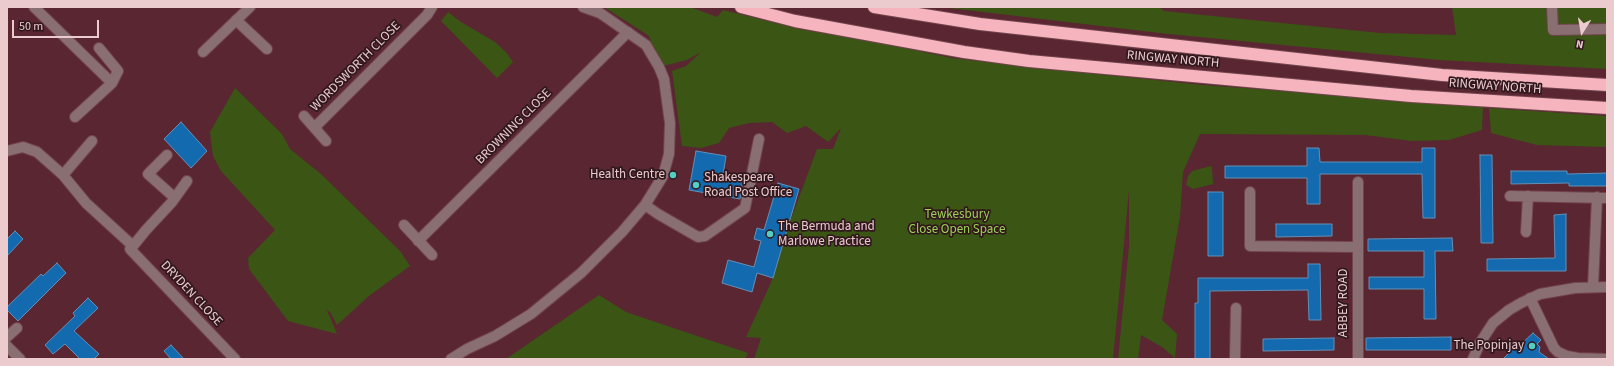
<!DOCTYPE html>
<html>
<head>
<meta charset="utf-8">
<style>
  body { margin:0 }
  #map { position:relative; width:1614px; height:366px; overflow:hidden; background:#592631; font-family:"Source Sans 3",sans-serif }
  canvas { display:block }
  .frame { position:absolute; inset:0; border:8px solid #eccbcf; pointer-events:none }
  .north { position:absolute; left:1562px; top:12px; width:40px; height:40px; -webkit-text-stroke:3px #30181d; paint-order:stroke; rotate:191deg; font-size:11px; font-weight:700; line-height:16px; text-align:center; color:#eccbcf }
  .north::after { content:''; display:block; margin:auto; width:14px; height:18px; background:#eccbcf; clip-path:polygon(50% 0,100% 100%,50% 72%,0 100%) }
  .scale { position:absolute; left:12px; top:20px; width:87px; height:18px; box-sizing:border-box; border:2px solid #eccbcf; border-top:0; padding-left:5px; font-size:12px; line-height:14px; white-space:nowrap; color:#eccbcf; -webkit-text-stroke:3px #30181d; paint-order:stroke }
</style>
</head>
<body>
<div id="map">
<canvas width="1614" height="366"></canvas>
<div class="frame"></div>
<div class="north">N</div>
<div class="scale">50 m</div>
</div>
<script>
const ctx = document.querySelector('canvas').getContext('2d');
ctx.lineJoin = 'round';
function paint(path, color) { ctx.fillStyle = color; ctx.fill(path, 'evenodd'); }
const shape = rows => new Path2D(rows.map(r => 'M' + r).join(''));
function strokePath(path, color, width, dash) { ctx.strokeStyle = color; ctx.lineWidth = width; ctx.lineCap = dash ? 'butt' : 'round'; ctx.setLineDash(dash || []); ctx.stroke(path); }
function label(font, color, halo, rows, align = 'center') {
  ctx.font = font + ' "Source Sans 3",sans-serif'; ctx.lineWidth = 3.5; ctx.setLineDash([]); ctx.textBaseline = 'middle'; ctx.strokeStyle = halo; ctx.fillStyle = color; for (const [text, x, y, turn = 0] of rows) {
    ctx.save(); ctx.translate(x, y); ctx.rotate((+turn || 0) * Math.PI / 180); ctx.textAlign = isNaN(turn) ? turn : align; if (halo) ctx.strokeText(text, 0, 0); ctx.fillText(text, 0, 0); ctx.restore();
  }
}
paint(shape([
  [604,7,690,7,717,17,723,10,804,30,862,39,952,58,1019,66,1203,85,1483,106,1482,130,1449,140,1412,141,1365,135,1200,134,1183,172,1180,217,1162,320,1177,334,1175,358,1162,347,1141,335,1138,359,1118,359,1129,246,1129,190,1113,359,754,359,761,338,746,337,773,278,788,227,817,149,833,149,841,128,828,142,806,126,787,133,772,122,749,123,729,128,719,143,701,148,682,146,672,71,686,66,701,52,687,60,659,67,649,36],
  [941,7,1159,7,1164,11,1380,33,1456,35,1452,7,1607,7,1607,69,1439,60,1168,34],
  [448,12,461,22,495,42,506,52,513,62,497,78,441,21],
  [235,88,282,134,290,149,321,174,400,251,410,266,369,296,337,325,330,312,327,310,337,334,288,321,249,269,248,258,275,230,221,171,213,156,210,132],
  [1489,108,1607,116,1607,147,1537,145,1491,133],
  [1211,166,1212,168,1213,184,1193,189,1186,185,1188,176,1192,171],
  [599,295,626,312,748,353,745,359,506,359]
]), '#3b5515');
const building = shape([
  [181,122,207,151,191,168,164,139,181,122],
  [1307,148,1319,148,1320,162,1422,162,1422,148,1435,148,1435,218,1423,218,1422,174,1320,174,1320,204,1307,204,1307,178,1225,178,1225,166,1307,166,1307,148],
  [696,151,726,156,723,175,743,178,740,199,689,190,696,151],
  [1480,155,1492,155,1493,243,1481,243,1480,155],
  [1511,171,1567,171,1567,174,1607,173,1607,186,1569,186,1569,183,1511,184,1511,171],
  [778,183,799,189,773,278,757,273,752,292,722,283,728,260,754,267,761,241,754,239,757,228,764,230,778,183],
  [1208,192,1223,192,1223,256,1208,256,1208,192],
  [1566,214,1566,271,1487,271,1487,259,1555,258,1554,215,1566,214],
  [1276,224,1332,224,1332,236,1276,237,1276,224],
  [15,231,23,239,7,256,7,239,15,231],
  [1452,238,1453,251,1435,251,1436,319,1424,319,1424,289,1369,289,1369,277,1424,277,1424,251,1368,251,1368,239,1452,238],
  [57,263,66,273,18,321,7,310,7,307,41,274,43,276,57,263],
  [1308,264,1320,264,1321,320,1309,320,1308,290,1210,291,1210,359,1195,359,1195,303,1198,303,1198,278,1308,278,1308,264],
  [88,298,98,308,74,331,99,354,94,359,80,359,65,344,53,354,45,345,75,316,73,313,88,298],
  [1533,333,1541,340,1537,344,1540,347,1539,352,1549,359,1503,359,1516,346,1518,347,1533,333],
  [1451,337,1451,350,1366,350,1366,338,1451,337],
  [1334,338,1334,350,1263,351,1263,339,1334,338],
  [171,345,184,359,171,359,164,351,171,345]
]);
paint(building, '#136aae');
strokePath(building, '#658fb7', 1);
const minor = shape([
  [34,7,112,83],
  [1552,7,1553,30,1607,29],
  [236,20,267,49],
  [203,52,250,7],
  [304,116,326,141],
  [75,117,112,83,118,71,99,48],
  [315,127,427,15,432,7],
  [7,151,23,147,37,152,63,175,86,203,133,246,146,230,172,202,187,181],
  [167,155,148,174,175,198],
  [63,175,92,141],
  [1358,182,1358,359],
  [1250,192,1250,246,1357,247],
  [1510,196,1607,198],
  [645,205,658,214,698,237,705,236,745,208,759,139],
  [404,225,432,255],
  [1526,232,1528,196],
  [418,241,628,32],
  [133,246,130,249,235,359],
  [1593,287,1597,197],
  [1530,298,1554,348,1558,352,1567,356,1578,358,1607,359],
  [7,337,17,328],
  [7,346,20,359],
  [451,359,467,349,495,336,531,314,581,273,622,232,645,205,663,176,669,154,670,123,664,79,659,67,646,45,600,13,583,7],
  [1235,359,1236,308],
  [1473,359,1480,343,1493,323,1509,310,1521,303,1540,294,1575,288,1607,287]
]);
const highway = shape([
  [741,7,795,21,964,52,1029,61,1411,96,1607,108],
  [874,7,980,24,1442,75,1607,85]
]);
strokePath(minor, '#73444d', 12);
strokePath(highway, '#73444d', 14);
strokePath(minor, '#896e72', 10);
strokePath(highway, '#f5b4be', 12);
for (const [x, y, r, color] of [
  [673,175,4,"#55cec5"],
  [696,185,4,"#55cec5"],
  [770,234,4,"#55cec5"],
  [1532,346,4,"#55cec5"]
]) { const dot = new Path2D(); dot.arc(x, y, r, 0, 2 * Math.PI); ctx.fillStyle = color; ctx.fill(dot); strokePath(dot, '#30181d', 1.5); }
label('13px', '#eccbcf', '#30181d', [
  ["RINGWAY NORTH",1173,60,5],
  ["WORDSWORTH CLOSE",356,67,-45],
  ["RINGWAY NORTH",1495,87,4],
  ["BROWNING CLOSE",514,127,-45],
  ["DRYDEN CLOSE",191,294,47],
  ["ABBEY ROAD",1344,303,-90]
]);
label('13px', '#eccbcf', '#30181d', [
  ["Health Centre",665,175],
  ["Shakespeare",704,178,"left"],
  ["Road Post Office",704,193,"left"],
  ["The Bermuda and",778,227,"left"],
  ["Marlowe Practice",778,242,"left"],
  ["The Popinjay",1524,346]
], 'right');
label('13px', '#9ed157', '#30181d', [
  ["Tewkesbury",957,215],
  ["Close Open Space",957,230]
]);
</script>
</body>
</html>
